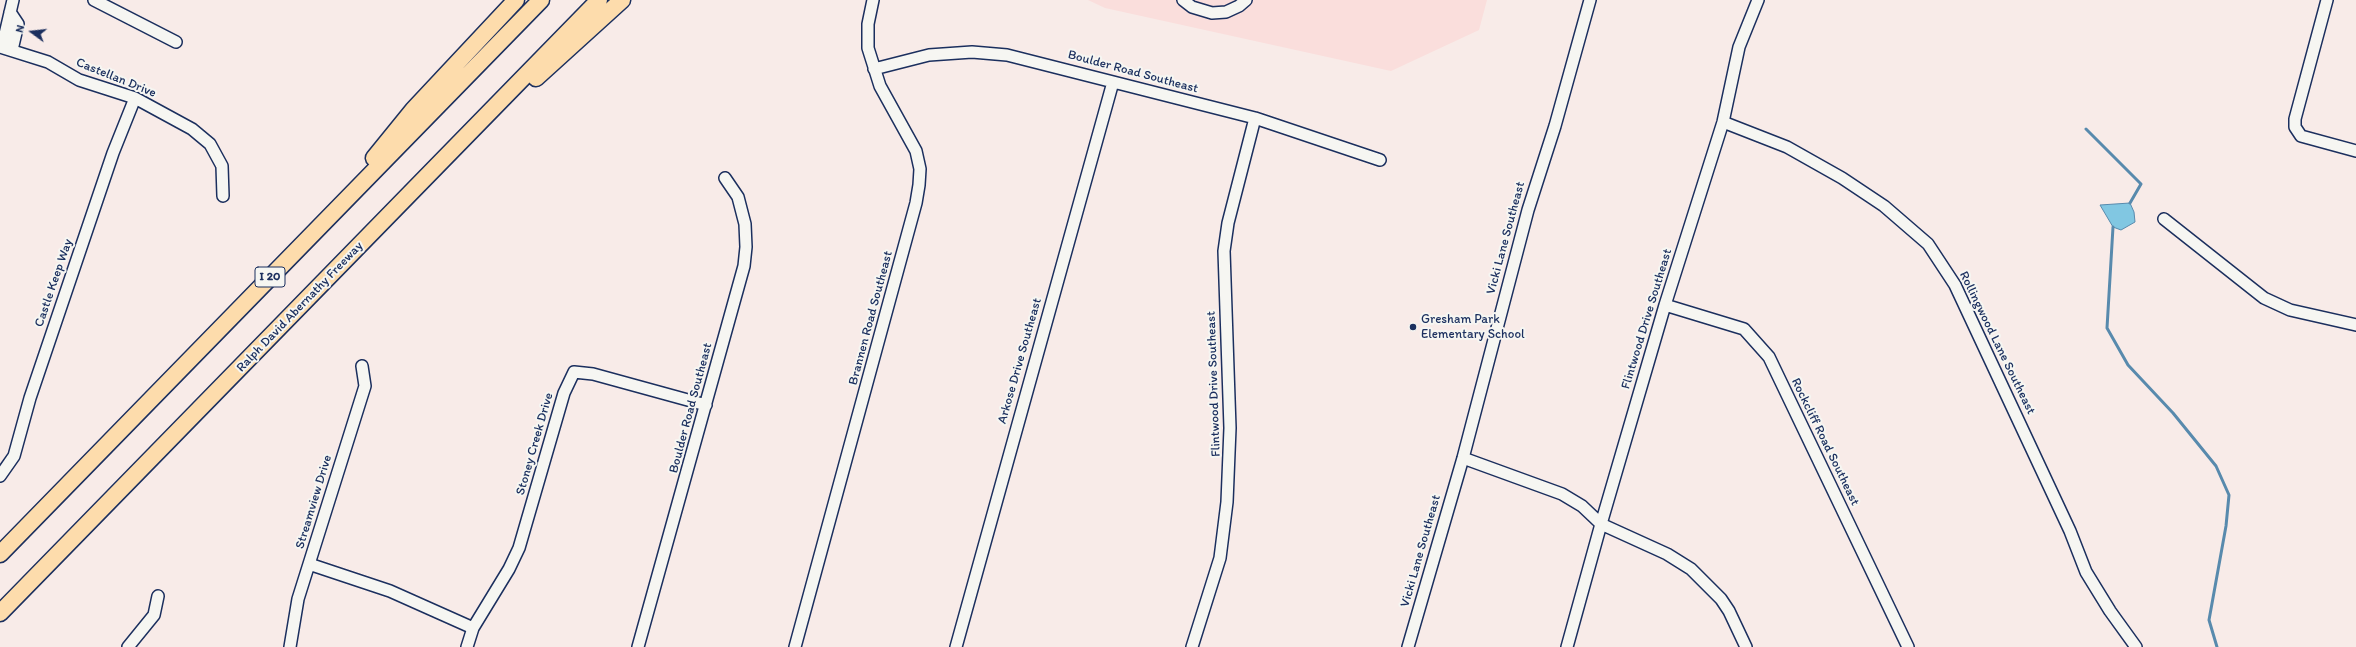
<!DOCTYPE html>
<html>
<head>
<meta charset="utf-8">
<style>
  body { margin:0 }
  #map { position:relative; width:2356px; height:647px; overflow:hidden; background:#f8ebe8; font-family:Itim,sans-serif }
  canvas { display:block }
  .north { position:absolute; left:12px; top:12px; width:40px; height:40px; -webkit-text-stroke:3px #f6f6f2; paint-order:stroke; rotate:285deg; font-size:11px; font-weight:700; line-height:16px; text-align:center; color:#1b2f5e }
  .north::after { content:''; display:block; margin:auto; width:14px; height:18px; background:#1b2f5e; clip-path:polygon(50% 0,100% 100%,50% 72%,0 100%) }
</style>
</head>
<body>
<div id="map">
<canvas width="2356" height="647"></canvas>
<div class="north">N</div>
</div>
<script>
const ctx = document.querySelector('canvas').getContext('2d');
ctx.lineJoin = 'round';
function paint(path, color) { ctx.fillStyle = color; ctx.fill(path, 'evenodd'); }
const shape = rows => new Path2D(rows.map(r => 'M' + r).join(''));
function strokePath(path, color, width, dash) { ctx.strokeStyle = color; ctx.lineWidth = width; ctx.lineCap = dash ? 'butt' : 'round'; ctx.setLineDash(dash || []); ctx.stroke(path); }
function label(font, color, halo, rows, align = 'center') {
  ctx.font = font + ' Itim,sans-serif'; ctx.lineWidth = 4; ctx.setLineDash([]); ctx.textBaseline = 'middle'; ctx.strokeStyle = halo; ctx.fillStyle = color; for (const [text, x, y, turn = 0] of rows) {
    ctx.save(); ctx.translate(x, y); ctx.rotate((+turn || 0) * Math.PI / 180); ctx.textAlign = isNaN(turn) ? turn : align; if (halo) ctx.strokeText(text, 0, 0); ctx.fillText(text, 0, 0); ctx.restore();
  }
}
paint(shape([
  [1088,0,1487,0,1479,30,1391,71,1105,8]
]), '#fadedc');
const water = shape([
  [2130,203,2134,212,2135,222,2121,230,2113,227,2100,205,2130,203]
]);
paint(water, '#81c7e2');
strokePath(water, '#588aad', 1);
strokePath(shape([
  [2086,129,2141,184,2130,203],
  [2113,227,2107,328,2128,365,2173,413,2216,466,2229,495,2226,526,2209,620,2217,647]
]), '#588aad', 3);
const minor = shape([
  [94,0,176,42],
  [1183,0,1192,7,1212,13,1226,12,1239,6,1246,0],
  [2327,0,2295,119,2295,127,2301,136,2356,151],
  [10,12,18,24,12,50],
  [0,47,48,62,79,80,135,98,192,129,210,144,222,166,223,196],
  [2,47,13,0],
  [874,69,929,55,972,52,1007,55,1255,118,1380,160],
  [1723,122,1787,147,1842,178,1884,206,1928,244,1955,285,2070,531,2086,572,2110,611,2136,647],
  [2164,219,2264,298,2290,310,2356,325],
  [1665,305,1744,329,1769,357,1908,647],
  [1463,458,1562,494,1582,506,1601,524,1667,554,1691,569,1721,599,1729,611,1746,647],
  [0,476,14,456,30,398,113,153,135,98],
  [309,564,390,591,473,628],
  [128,647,154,615,158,596],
  [290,647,298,599,365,386,362,366],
  [467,647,473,628,509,569,519,548,564,393,574,372,593,374,706,405],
  [638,647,744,266,746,247,745,224,738,197,725,178],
  [795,647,916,203,919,185,920,169,916,151,880,86,868,48,868,24,873,0],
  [956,647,1113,82],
  [1192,647,1220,558,1227,502,1230,428,1224,251,1228,223,1255,118],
  [1408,647,1463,458,1528,210,1555,126,1590,0],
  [1567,647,1601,524,1665,305,1723,122,1739,47,1758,0]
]);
const highway = shape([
  [536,78,622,0],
  [374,158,413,110,516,0],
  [0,554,541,0],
  [0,613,599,0]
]);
strokePath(minor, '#1b2f5e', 14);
strokePath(highway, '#1b2f5e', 19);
strokePath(minor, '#f6f6f2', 11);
strokePath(highway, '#fddcac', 16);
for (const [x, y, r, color] of [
  [1413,327,4,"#1b2f5e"]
]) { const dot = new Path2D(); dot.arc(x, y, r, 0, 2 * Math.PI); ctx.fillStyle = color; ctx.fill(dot); strokePath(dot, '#f6f6f2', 1.5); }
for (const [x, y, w] of [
  [270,277,30]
]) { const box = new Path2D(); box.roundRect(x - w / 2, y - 10, w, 20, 3); ctx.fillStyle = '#f6f6f2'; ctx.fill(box); strokePath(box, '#1b2f5e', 1); }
label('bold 12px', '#1b2f5e', null, [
  ["I 20",270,277]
]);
label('13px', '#1b2f5e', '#f6f6f2', [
  ["Boulder Road Southeast",1133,72,15],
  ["Castellan Drive",116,78,22],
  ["Vicki Lane Southeast",1506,238,-75],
  ["Castle Keep Way",54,283,-71],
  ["Ralph David Abernathy Freeway",300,307,-46],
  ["Brannen Road Southeast",871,318,-75],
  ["Flintwood Drive Southeast",1647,319,-73],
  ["Rollingwood Lane Southeast",1997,343,64],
  ["Arkose Drive Southeast",1020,361,-74],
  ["Flintwood Drive Southeast",1214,384,-92],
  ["Boulder Road Southeast",691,408,-75],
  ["Rockcliff Road Southeast",1825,442,64],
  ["Stoney Creek Drive",535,444,-74],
  ["Streamview Drive",314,502,-73],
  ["Vicki Lane Southeast",1421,551,-74]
]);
label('13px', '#1b2f5e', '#f6f6f2', [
  ["Gresham Park",1421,320],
  ["Elementary School",1421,335]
], 'left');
</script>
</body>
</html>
